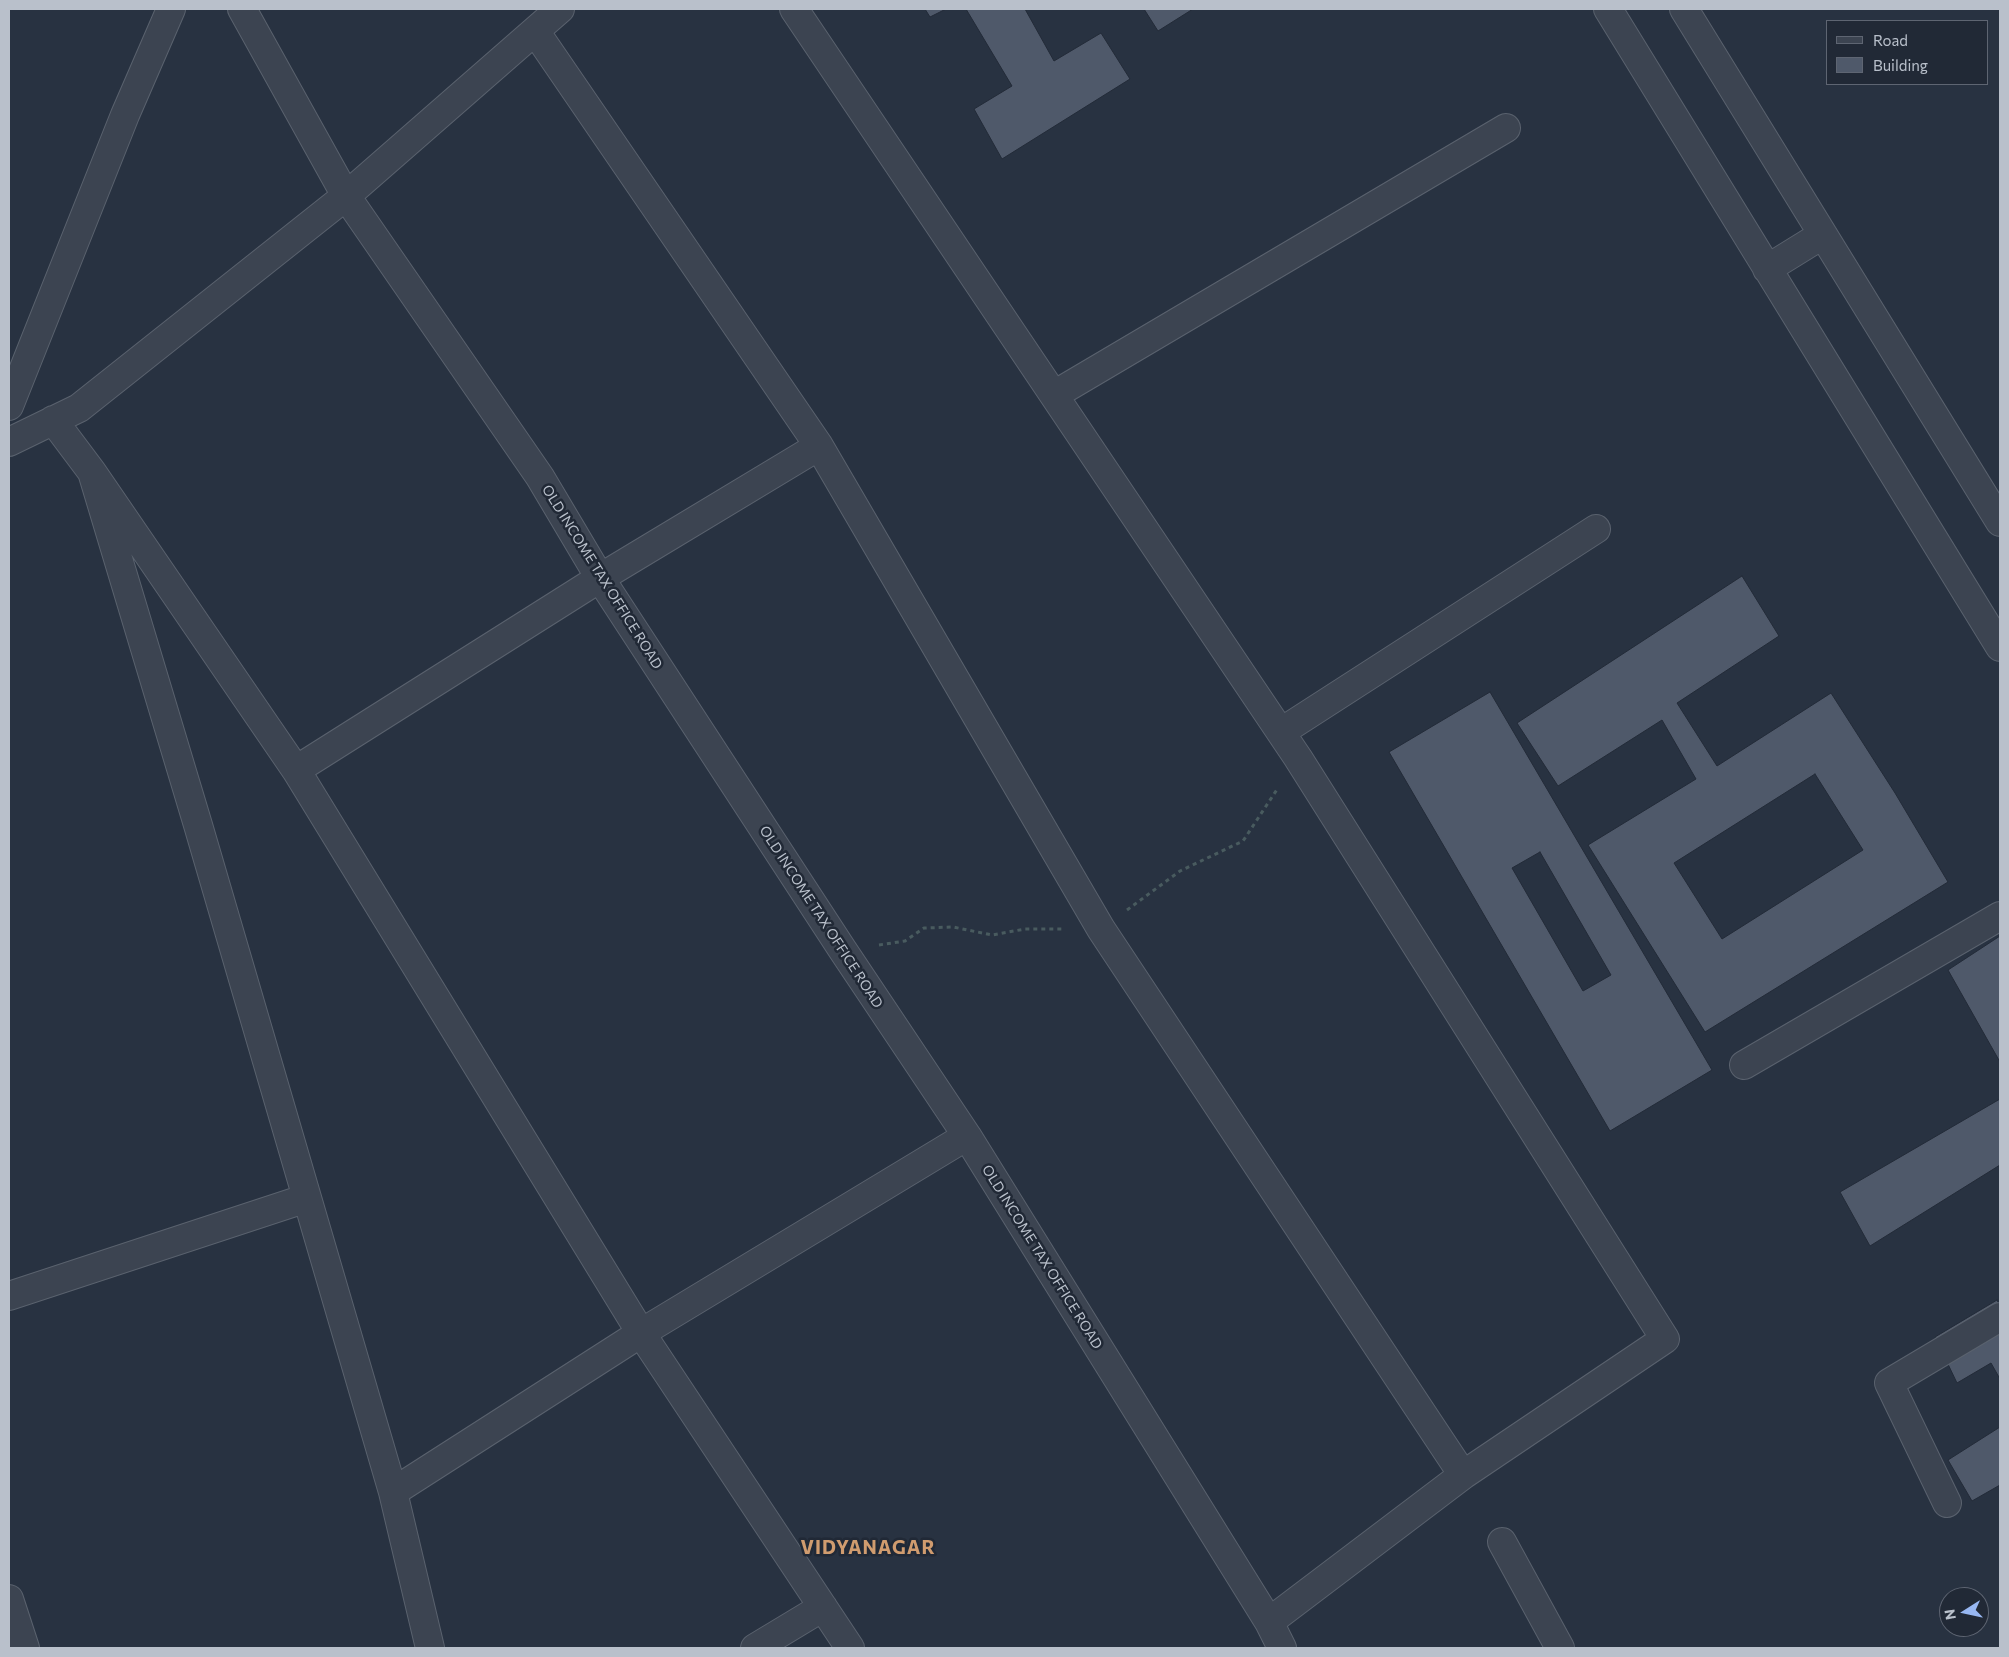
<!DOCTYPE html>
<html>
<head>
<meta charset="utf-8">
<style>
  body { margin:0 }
  #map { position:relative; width:2009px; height:1657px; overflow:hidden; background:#283241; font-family:Commissioner,sans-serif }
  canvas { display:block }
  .frame { position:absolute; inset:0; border:10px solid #b9c0cb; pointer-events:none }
  .legend { position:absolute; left:1826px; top:20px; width:162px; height:65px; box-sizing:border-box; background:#212936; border:1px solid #5e6572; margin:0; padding:6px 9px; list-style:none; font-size:15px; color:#b9c0cb }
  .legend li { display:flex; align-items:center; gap:10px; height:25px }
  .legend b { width:25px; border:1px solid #5e6572 }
  .north { position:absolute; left:1939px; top:1587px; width:50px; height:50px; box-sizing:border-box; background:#212936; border:1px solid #5e6572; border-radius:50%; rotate:260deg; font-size:14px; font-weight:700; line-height:20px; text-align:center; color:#b9c0cb }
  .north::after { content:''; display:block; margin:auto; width:18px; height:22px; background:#97b7f2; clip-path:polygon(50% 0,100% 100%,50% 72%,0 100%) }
</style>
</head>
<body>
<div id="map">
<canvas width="2009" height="1657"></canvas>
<div class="frame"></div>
<ul class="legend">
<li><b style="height:6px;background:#3c4451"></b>Road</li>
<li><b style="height:14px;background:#4f596a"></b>Building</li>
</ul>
<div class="north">N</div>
</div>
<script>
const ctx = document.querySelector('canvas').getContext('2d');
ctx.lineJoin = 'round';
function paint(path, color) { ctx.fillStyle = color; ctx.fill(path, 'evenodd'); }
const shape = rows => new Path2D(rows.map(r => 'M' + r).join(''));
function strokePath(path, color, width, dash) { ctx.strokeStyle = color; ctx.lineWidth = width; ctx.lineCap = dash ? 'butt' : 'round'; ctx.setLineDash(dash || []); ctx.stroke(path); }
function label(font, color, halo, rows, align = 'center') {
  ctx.font = font + ' Commissioner,sans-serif'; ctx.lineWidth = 5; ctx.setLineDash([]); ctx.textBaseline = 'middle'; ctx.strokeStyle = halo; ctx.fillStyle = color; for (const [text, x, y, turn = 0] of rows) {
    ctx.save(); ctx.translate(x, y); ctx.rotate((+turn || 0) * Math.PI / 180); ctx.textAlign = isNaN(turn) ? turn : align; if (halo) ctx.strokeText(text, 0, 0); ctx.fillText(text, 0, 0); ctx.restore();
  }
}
const building = shape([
  [925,9,946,9,930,17,925,9],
  [966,9,1025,9,1054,61,1101,33,1130,79,1002,159,974,109,1012,86,966,9],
  [1144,9,1193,9,1158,31,1144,9],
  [1742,576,1779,636,1677,703,1717,766,1831,693,1895,793,1948,882,1705,1032,1588,845,1696,779,1662,720,1558,786,1517,723,1742,576],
  [1815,774,1863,850,1722,939,1674,863,1815,774],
  [1490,692,1712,1070,1610,1131,1389,752,1490,692],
  [1540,852,1611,975,1583,991,1512,868,1540,852],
  [2000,936,2000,1062,1948,970,2000,936],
  [2000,1099,2000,1165,1870,1246,1840,1192,2000,1099],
  [1997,1300,2000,1306,2000,1379,1991,1363,1957,1383,1935,1337,1997,1300],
  [2000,1427,2000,1485,1972,1501,1948,1460,2000,1427]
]);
paint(building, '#4f596a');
strokePath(building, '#232b38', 1);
const minor = shape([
  [242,9,346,196,540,477,600,578,842,949,967,1136,1269,1622,1282,1648],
  [794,9,1298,758,1665,1339,1463,1475,1269,1622],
  [1608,9,2000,647],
  [1684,9,2000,522],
  [535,31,819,446,1101,929,1463,1475],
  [1767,269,1822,235],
  [1054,395,1506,128],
  [9,406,125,115,171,9],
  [53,420,92,472,198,825,393,1492,430,1648],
  [9,442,79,408,346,196,560,9],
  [92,472,296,770,641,1333,850,1648],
  [1281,732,1596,529],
  [296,770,600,578,819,446],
  [1744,1065,2000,916],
  [9,1296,307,1198],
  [393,1492,641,1333,967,1136],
  [1947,1503,1889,1383,2000,1317],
  [1502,1542,1560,1648],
  [9,1599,25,1648],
  [755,1648,823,1607]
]);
strokePath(minor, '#5a626e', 30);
strokePath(shape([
  [1127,910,1180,871,1243,841,1278,788],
  [879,945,905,941,924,928,953,927,992,935,1025,929,1063,929]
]), '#495b5f', 3, [4, 4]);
strokePath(minor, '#3c4451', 28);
label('14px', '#b9c0cb', '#212936', [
  ["OLD INCOME TAX OFFICE ROAD",602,577,58],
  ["OLD INCOME TAX OFFICE ROAD",821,917,57],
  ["OLD INCOME TAX OFFICE ROAD",1042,1257,58]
]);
ctx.letterSpacing = '1px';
label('bold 19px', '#d09c6f', '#212936', [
  ["VIDYANAGAR",868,1548]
]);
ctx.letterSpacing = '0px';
</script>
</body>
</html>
